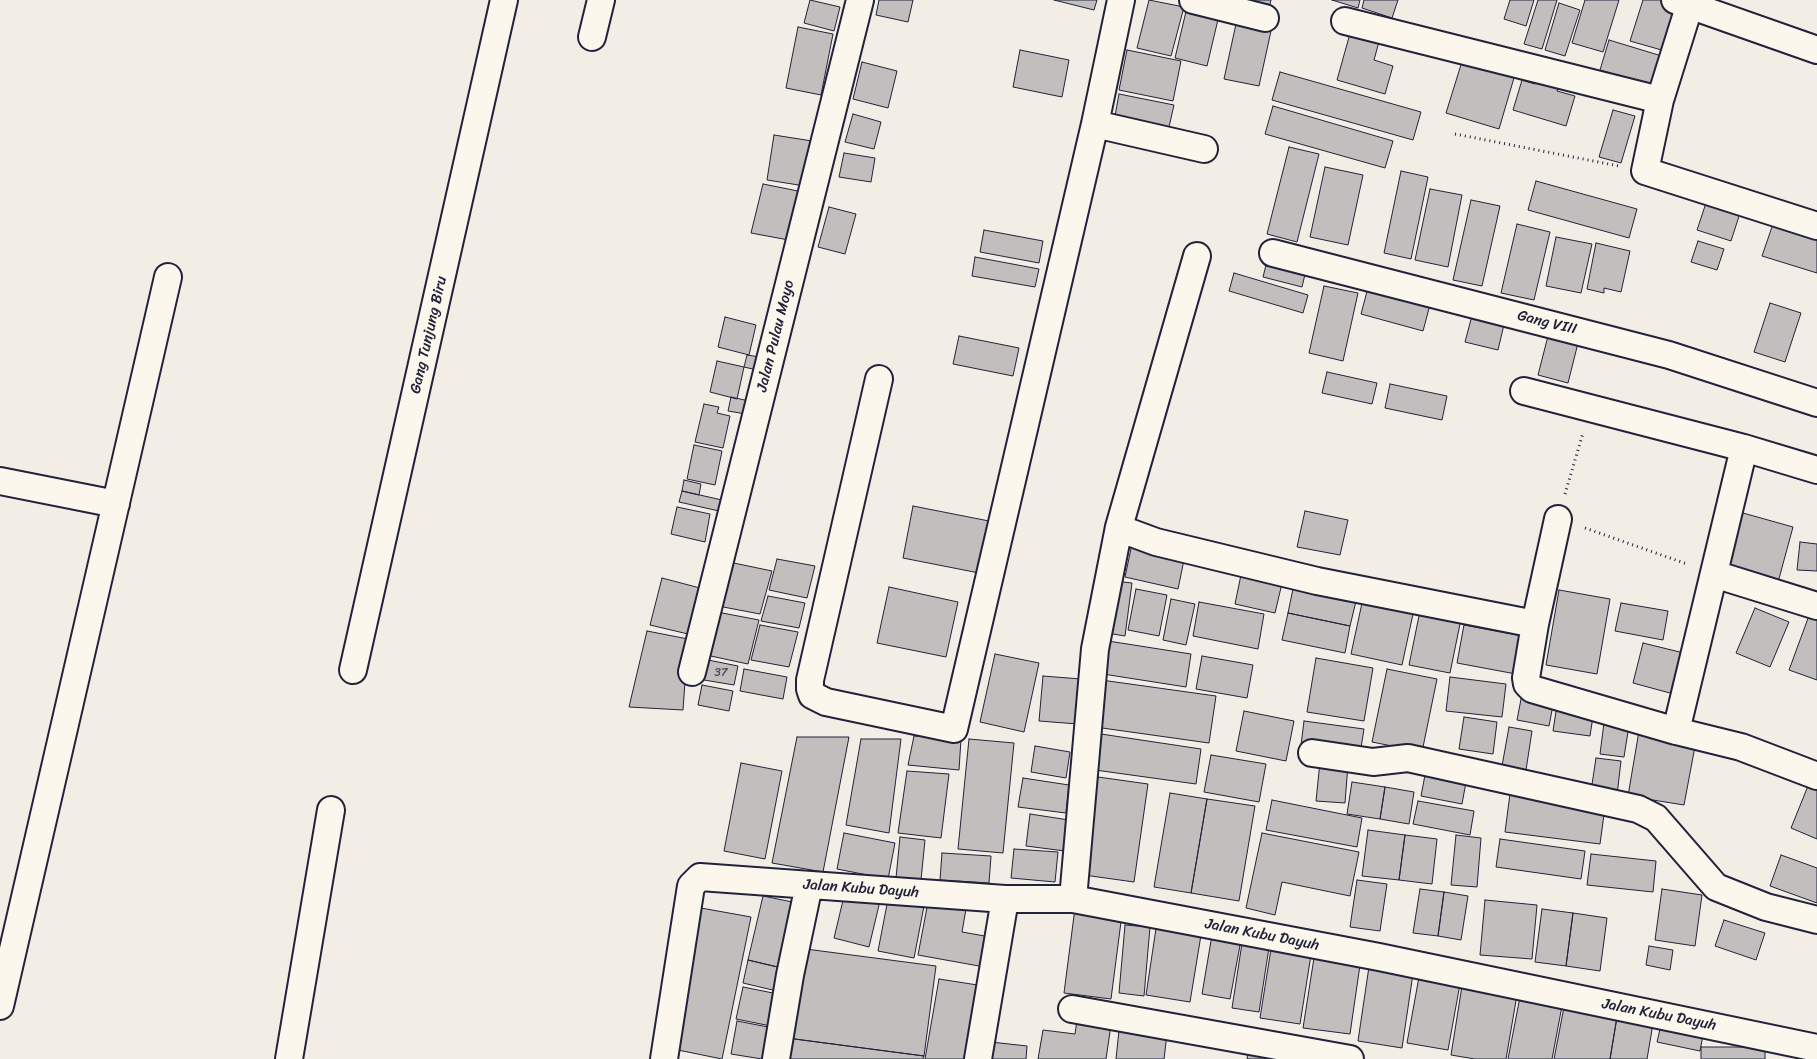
<!DOCTYPE html>
<html>
<head>
<meta charset="utf-8">
<style>
  body { margin:0 }
  canvas { display:block; background:#f2eee5 }
</style>
</head>
<body>
<canvas width="1817" height="1059"></canvas>
<script>
const ctx = document.querySelector('canvas').getContext('2d');
ctx.lineJoin = 'round';
function paint(path, color) { ctx.fillStyle = color; ctx.fill(path, 'evenodd'); }
const shape = rows => new Path2D(rows.map(r => 'M' + r).join(''));
function strokePath(path, color, width, dash) { ctx.strokeStyle = color; ctx.lineWidth = width; ctx.lineCap = dash ? 'butt' : 'round'; ctx.setLineDash(dash || []); ctx.stroke(path); }
function label(font, color, halo, rows, align = 'center') {
  ctx.font = font + ' Sriracha,sans-serif'; ctx.lineWidth = 4.5; ctx.setLineDash([]); ctx.textBaseline = 'middle'; ctx.strokeStyle = halo; ctx.fillStyle = color; for (const [text, x, y, turn = 0] of rows) {
    ctx.save(); ctx.translate(x, y); ctx.rotate((+turn || 0) * Math.PI / 180); ctx.textAlign = isNaN(turn) ? turn : align; if (halo) ctx.strokeText(text, 0, 0); ctx.fillText(text, 0, 0); ctx.restore();
  }
}
const building = shape([
  [810,0,840,7,834,31,804,23,810,0],
  [879,0,913,0,908,22,876,15,879,0],
  [1054,0,1097,0,1094,10,1054,0],
  [1149,0,1184,7,1171,56,1137,48,1149,0],
  [1243,0,1271,0,1269,8,1243,0],
  [1332,0,1360,0,1358,8,1332,0],
  [1364,0,1398,0,1392,18,1362,8,1364,0],
  [1510,0,1534,0,1526,26,1504,19,1510,0],
  [1538,0,1557,0,1542,49,1524,44,1538,0],
  [1585,0,1619,0,1603,52,1572,43,1585,0],
  [1643,0,1660,0,1679,6,1665,51,1630,41,1643,0],
  [1188,3,1220,11,1207,66,1175,58,1188,3],
  [1559,3,1580,10,1565,56,1545,50,1559,3],
  [1236,24,1271,31,1259,86,1224,79,1236,24],
  [798,27,833,34,821,95,786,88,798,27],
  [1351,30,1380,38,1374,60,1393,66,1385,94,1337,80,1351,30],
  [1609,40,1665,57,1656,87,1600,70,1609,40],
  [1020,50,1069,60,1062,97,1013,87,1020,50],
  [1127,50,1181,61,1173,101,1119,90,1127,50],
  [1464,55,1516,71,1499,129,1446,113,1464,55],
  [862,62,897,71,888,108,853,99,862,62],
  [1280,72,1421,112,1413,140,1272,100,1280,72],
  [1537,76,1560,83,1557,91,1575,96,1566,126,1513,110,1522,80,1535,84,1537,76],
  [1119,94,1174,105,1169,127,1115,116,1119,94],
  [1273,106,1393,141,1385,168,1265,134,1273,106],
  [1613,110,1635,116,1621,163,1599,157,1613,110],
  [853,114,881,122,874,149,845,142,853,114],
  [774,135,812,141,805,186,767,180,774,135],
  [1289,147,1319,154,1297,242,1267,234,1289,147],
  [844,153,875,158,871,182,839,177,844,153],
  [1325,167,1363,175,1348,245,1310,237,1325,167],
  [1401,171,1428,177,1411,259,1384,253,1401,171],
  [1536,181,1637,209,1629,238,1528,210,1536,181],
  [763,184,803,192,794,241,751,233,763,184],
  [1430,189,1462,195,1448,267,1415,260,1430,189],
  [1471,200,1500,206,1482,286,1453,280,1471,200],
  [1707,200,1741,210,1731,241,1697,230,1707,200],
  [829,207,856,214,845,254,818,247,829,207],
  [1517,224,1550,232,1534,300,1501,293,1517,224],
  [1773,224,1817,238,1817,273,1762,256,1773,224],
  [984,230,1043,241,1039,263,980,252,984,230],
  [1556,237,1592,244,1581,293,1546,286,1556,237],
  [1698,241,1724,249,1717,270,1691,262,1698,241],
  [1596,243,1630,251,1621,292,1604,288,1604,293,1587,289,1596,243],
  [975,257,1039,269,1035,287,972,276,975,257],
  [1268,257,1307,266,1302,287,1263,277,1268,257],
  [1234,273,1308,295,1303,313,1229,291,1234,273],
  [1369,284,1431,301,1423,331,1361,314,1369,284],
  [1324,286,1358,293,1343,361,1309,353,1324,286],
  [1770,303,1801,313,1785,362,1754,352,1770,303],
  [1474,308,1506,316,1498,350,1465,342,1474,308],
  [725,317,756,325,749,355,718,347,725,317],
  [959,336,1019,348,1013,376,953,364,959,336],
  [1548,336,1578,343,1568,383,1538,375,1548,336],
  [747,355,760,357,757,370,744,367,747,355],
  [717,361,744,367,737,399,710,392,717,361],
  [1327,372,1377,383,1372,404,1322,393,1327,372],
  [1390,384,1447,396,1442,420,1385,408,1390,384],
  [731,397,749,401,746,414,728,411,731,397],
  [704,404,719,407,717,413,730,416,723,448,695,442,704,404],
  [694,445,722,451,715,485,687,479,694,445],
  [684,480,701,484,699,495,682,491,684,480],
  [682,491,722,500,719,511,679,502,682,491],
  [913,506,989,521,979,573,903,558,913,506],
  [677,507,710,514,705,542,671,534,677,507],
  [1305,511,1348,520,1340,555,1297,547,1305,511],
  [1743,513,1793,527,1777,586,1726,572,1743,513],
  [1800,542,1817,544,1817,571,1797,570,1800,542],
  [1132,544,1185,555,1178,589,1125,577,1132,544],
  [777,559,815,566,807,598,769,590,777,559],
  [729,562,772,571,760,614,718,606,729,562],
  [1242,570,1283,579,1275,613,1235,604,1242,570],
  [662,578,700,588,688,634,650,625,662,578],
  [1114,581,1132,583,1125,636,1107,633,1114,581],
  [1294,584,1357,597,1350,626,1288,613,1294,584],
  [889,587,958,602,946,657,877,643,889,587],
  [1136,589,1167,595,1159,636,1128,630,1136,589],
  [1559,590,1610,599,1597,674,1546,665,1559,590],
  [768,596,805,603,799,628,761,621,768,596],
  [1171,599,1195,604,1186,645,1163,640,1171,599],
  [1199,602,1264,614,1258,649,1193,636,1199,602],
  [1362,603,1413,614,1402,665,1351,654,1362,603],
  [1621,603,1668,611,1663,640,1615,631,1621,603],
  [1755,608,1789,622,1770,667,1736,653,1755,608],
  [1420,611,1461,619,1450,673,1409,665,1420,611],
  [717,612,759,620,748,664,706,655,717,612],
  [1288,613,1350,626,1345,653,1282,640,1288,613],
  [1810,613,1817,615,1817,680,1789,670,1810,613],
  [760,625,798,632,789,667,751,660,760,625],
  [1464,625,1523,636,1516,674,1457,663,1464,625],
  [647,631,688,639,683,710,629,707,647,631],
  [1108,641,1191,654,1186,687,1103,674,1108,641],
  [1643,643,1692,655,1681,696,1633,683,1643,643],
  [995,654,1039,663,1024,732,980,722,995,654],
  [1202,656,1253,665,1247,698,1196,689,1202,656],
  [1316,658,1373,668,1364,721,1307,712,1316,658],
  [708,660,738,666,734,685,704,680,708,660],
  [744,669,787,677,783,699,740,691,744,669],
  [1387,669,1437,679,1422,752,1372,742,1387,669],
  [1043,676,1081,679,1078,724,1039,721,1043,676],
  [1450,677,1506,684,1502,717,1446,711,1450,677],
  [1101,680,1216,696,1209,743,1095,727,1101,680],
  [702,685,733,691,729,711,698,705,702,685],
  [1522,694,1554,700,1549,726,1517,720,1522,694],
  [1557,705,1594,710,1590,736,1553,731,1557,705],
  [1244,711,1294,721,1286,761,1236,751,1244,711],
  [1605,715,1630,719,1624,757,1600,754,1605,715],
  [1464,717,1497,722,1493,754,1459,749,1464,717],
  [1304,721,1364,729,1360,754,1301,745,1304,721],
  [1509,727,1532,731,1526,770,1502,766,1509,727],
  [1639,731,1696,741,1684,805,1628,796,1639,731],
  [1101,734,1201,749,1196,784,1095,770,1101,734],
  [914,736,961,739,959,770,908,765,914,736],
  [797,737,849,737,823,872,772,863,797,737],
  [861,739,901,739,889,833,846,825,861,739],
  [969,739,1014,743,1003,853,958,849,969,739],
  [1035,746,1070,752,1066,778,1031,772,1035,746],
  [1211,755,1266,764,1259,802,1204,792,1211,755],
  [1596,758,1621,761,1617,795,1591,791,1596,758],
  [1320,762,1348,764,1345,803,1316,801,1320,762],
  [741,763,782,771,765,859,724,851,741,763],
  [907,771,949,774,941,838,898,833,907,771],
  [1425,775,1466,782,1462,804,1421,796,1425,775],
  [1098,777,1148,784,1134,882,1084,875,1098,777],
  [1023,778,1069,785,1066,813,1018,807,1023,778],
  [1810,781,1817,784,1817,839,1791,828,1810,781],
  [1352,782,1385,787,1380,819,1347,814,1352,782],
  [1385,787,1414,792,1409,824,1380,819,1385,787],
  [1170,793,1207,799,1191,893,1154,887,1170,793],
  [1510,794,1605,807,1600,844,1505,832,1510,794],
  [1207,799,1255,806,1239,901,1191,893,1207,799],
  [1272,800,1362,818,1357,847,1266,830,1272,800],
  [1418,801,1474,811,1470,835,1413,824,1418,801],
  [1030,814,1069,820,1065,851,1026,846,1030,814],
  [1368,830,1405,835,1399,880,1362,876,1368,830],
  [844,833,895,843,888,879,837,869,844,833],
  [1262,833,1359,852,1350,896,1282,882,1275,915,1246,908,1262,833],
  [1405,835,1437,839,1432,884,1399,880,1405,835],
  [1456,835,1481,838,1477,887,1451,885,1456,835],
  [900,837,925,840,921,880,896,878,900,837],
  [1500,839,1585,851,1581,879,1496,867,1500,839],
  [1014,849,1058,852,1055,882,1011,878,1014,849],
  [942,853,991,856,989,883,940,880,942,853],
  [1591,854,1656,861,1653,892,1587,885,1591,854],
  [1781,855,1817,868,1817,903,1770,886,1781,855],
  [1357,880,1387,884,1380,931,1350,927,1357,880],
  [1420,889,1444,892,1438,936,1413,933,1420,889],
  [1662,889,1702,895,1695,946,1655,940,1662,889],
  [845,892,880,901,869,947,834,938,845,892],
  [1444,892,1468,896,1461,940,1438,936,1444,892],
  [889,894,925,901,914,958,878,951,889,894],
  [763,896,802,904,786,969,748,960,763,896],
  [1485,900,1537,905,1532,959,1480,955,1485,900],
  [928,902,966,909,962,932,996,938,990,968,918,955,928,902],
  [701,908,751,917,722,1059,673,1049,701,908],
  [1075,908,1122,914,1111,999,1064,993,1075,908],
  [1542,909,1573,913,1566,966,1535,962,1542,909],
  [1573,913,1607,918,1600,971,1566,966,1573,913],
  [1724,920,1765,933,1756,960,1715,946,1724,920],
  [1157,922,1202,929,1190,1002,1146,995,1157,922],
  [1125,925,1150,927,1144,996,1119,993,1125,925],
  [1212,935,1241,940,1230,999,1202,994,1212,935],
  [1243,937,1270,941,1259,1012,1232,1008,1243,937],
  [1649,946,1673,950,1670,970,1646,965,1649,946],
  [798,948,936,966,924,1056,787,1038,798,948],
  [1271,949,1311,955,1300,1024,1260,1018,1271,949],
  [1314,958,1360,965,1350,1034,1303,1028,1314,958],
  [748,960,786,969,781,992,743,983,748,960],
  [1370,960,1414,967,1402,1048,1358,1041,1370,960],
  [1419,977,1460,984,1448,1050,1407,1043,1419,977],
  [939,979,984,986,972,1059,925,1059,939,979],
  [1463,980,1518,989,1506,1059,1475,1059,1451,1055,1463,980],
  [743,987,783,995,776,1027,736,1019,743,987],
  [1520,997,1562,1006,1552,1059,1508,1059,1520,997],
  [1565,1002,1618,1011,1610,1059,1554,1059,1565,1002],
  [1618,1011,1654,1018,1647,1059,1610,1059,1618,1011],
  [1078,1013,1112,1018,1106,1059,1038,1059,1043,1030,1075,1034,1078,1013],
  [737,1021,768,1027,762,1059,731,1054,737,1021],
  [1120,1021,1168,1026,1164,1059,1116,1059,1120,1021],
  [1662,1021,1704,1030,1700,1051,1657,1042,1662,1021],
  [787,1038,924,1056,923,1059,783,1059,787,1038],
  [982,1041,1027,1046,1026,1059,980,1059,982,1041],
  [1701,1047,1765,1047,1765,1059,1701,1059,1701,1047],
  [1248,1053,1279,1059,1247,1059,1248,1053]
]);
paint(building, '#c2bebe');
strokePath(building, '#22223b', 1);
const minor = shape([
  [1193,0,1265,18],
  [1675,0,1817,50],
  [1690,4,1660,100,1645,171,1817,226],
  [1345,21,1660,100],
  [592,37,601,0],
  [1095,124,1204,149],
  [1273,253,1669,355,1817,403],
  [879,379,810,680,810,689,812,695,826,702,954,729,1095,124,1121,0],
  [1524,391,1744,448,1817,470],
  [0,481,116,504],
  [1129,532,1156,542,1317,581,1535,624,1526,678,1527,684,1532,689,1676,731,1741,747,1817,776],
  [1714,574,1817,606],
  [1535,624,1558,519],
  [353,670,504,0],
  [692,672,860,0],
  [1676,731,1744,448],
  [1312,753,1373,762,1408,758,1638,809,1656,818,1716,887,1766,907,1817,920],
  [1073,899,1095,649,1119,527,1197,256],
  [0,1006,168,277],
  [1072,1009,1350,1059],
  [289,1059,331,810],
  [664,1059,691,886,700,877,1005,899,1073,899,1379,957,1817,1048],
  [776,1059,790,975,809,885],
  [978,1059,1005,899]
]);
strokePath(minor, '#22223b', 30);
strokePath(shape([
  [1455,134,1619,166],
  [1565,494,1583,433],
  [1585,528,1687,564]
]), '#22223b', 3, [1, 4]);
strokePath(minor, '#fbf7ec', 26);
label('12px', '#4a495c', null, [
  ["37",721,673]
]);
label('15px', '#22223b', '#fbf7ec', [
  ["Gang VIII",1547,323,14],
  ["Gang Tunjung Biru",429,335,-77],
  ["Jalan Pulau Moyo",776,336,-76],
  ["Jalan Kubu Dayuh",861,889,4],
  ["Jalan Kubu Dayuh",1262,935,11],
  ["Jalan Kubu Dayuh",1659,1015,11]
]);
</script>
</body>
</html>
